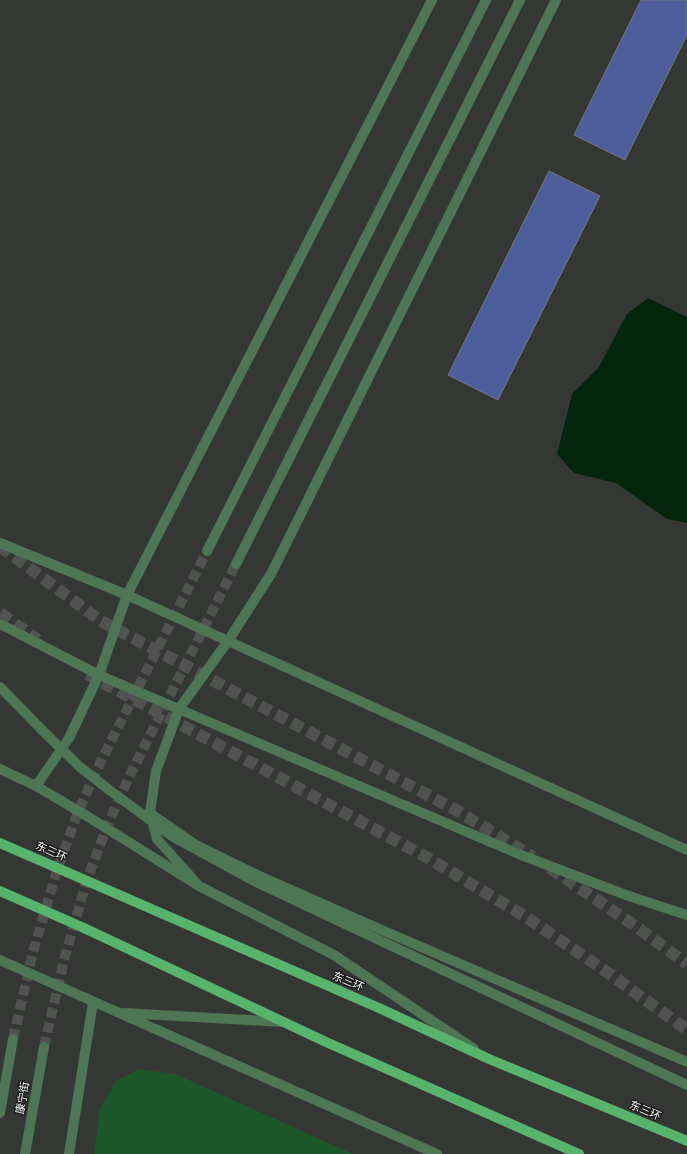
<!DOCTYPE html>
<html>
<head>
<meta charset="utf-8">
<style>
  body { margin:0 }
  canvas { display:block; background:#353735 }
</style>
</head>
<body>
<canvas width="687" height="1154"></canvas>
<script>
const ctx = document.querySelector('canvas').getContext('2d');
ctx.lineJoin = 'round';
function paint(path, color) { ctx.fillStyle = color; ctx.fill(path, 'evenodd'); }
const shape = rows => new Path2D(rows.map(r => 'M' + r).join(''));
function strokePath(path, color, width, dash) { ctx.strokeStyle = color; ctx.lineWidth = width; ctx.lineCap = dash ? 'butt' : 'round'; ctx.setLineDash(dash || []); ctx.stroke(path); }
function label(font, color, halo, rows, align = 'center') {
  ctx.font = font + ' "PT Sans Narrow","Noto Sans SC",sans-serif'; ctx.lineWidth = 3; ctx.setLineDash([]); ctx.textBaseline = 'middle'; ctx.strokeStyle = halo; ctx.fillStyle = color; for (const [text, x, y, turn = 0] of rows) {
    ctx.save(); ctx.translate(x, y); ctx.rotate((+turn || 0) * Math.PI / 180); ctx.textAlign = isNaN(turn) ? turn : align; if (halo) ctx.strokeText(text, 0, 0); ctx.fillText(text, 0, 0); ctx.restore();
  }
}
paint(shape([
  [139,1069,175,1074,353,1154,94,1154,100,1109,116,1081]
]), '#1c562b');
paint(shape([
  [648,298,687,317,687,523,667,519,616,483,574,473,557,454,572,394,599,367,627,314]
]), '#03250c');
const building = shape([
  [641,0,687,0,687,35,625,160,574,135,641,0],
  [549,171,600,196,498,400,448,375,549,171]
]);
paint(building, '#4c5e9b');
strokePath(building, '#76787b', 1);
strokePath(shape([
  [13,1039,33,952,57,870,78,812,100,763,207,551],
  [44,1047,64,960,87,880,108,824,129,777,236,564]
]), '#515351', 10, [10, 5]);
strokePath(shape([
  [0,546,101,621,456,810,533,857],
  [0,613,38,640],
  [87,674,428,858,526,917,607,972,687,1030],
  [550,868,631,923,687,964]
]), '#515351', 12, [12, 6]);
strokePath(shape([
  [0,543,127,595,228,641,687,850],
  [207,551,486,0],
  [236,564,520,0],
  [0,624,99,675,521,855,626,895,687,915],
  [0,769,36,786,82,813,199,886,334,955,474,1049],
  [36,786,69,738,99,675,127,595,432,0],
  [150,813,196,845,255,874,375,927,687,1062],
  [199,886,157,839,150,813,156,771,179,709,228,641,271,574,556,0],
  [0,960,437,1154],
  [124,1013,283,1022],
  [0,1113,13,1039],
  [25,1154,44,1047],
  [69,1154,93,1002]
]), '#4c7654', 10);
strokePath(shape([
  [0,843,379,1008,489,1059,687,1141],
  [0,891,84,928,326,1042,579,1154]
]), '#58b46d', 10);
strokePath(shape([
  [0,687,45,733,80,767,112,792,172,836,256,882,687,1085]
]), '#4c7654', 10);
label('11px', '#f2f4f2', '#1d1e1d', [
  ["东三环",51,852,24],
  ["东三环",348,982,23],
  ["康宁街",23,1098,-80],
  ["东三环",645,1111,23]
]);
</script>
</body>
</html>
